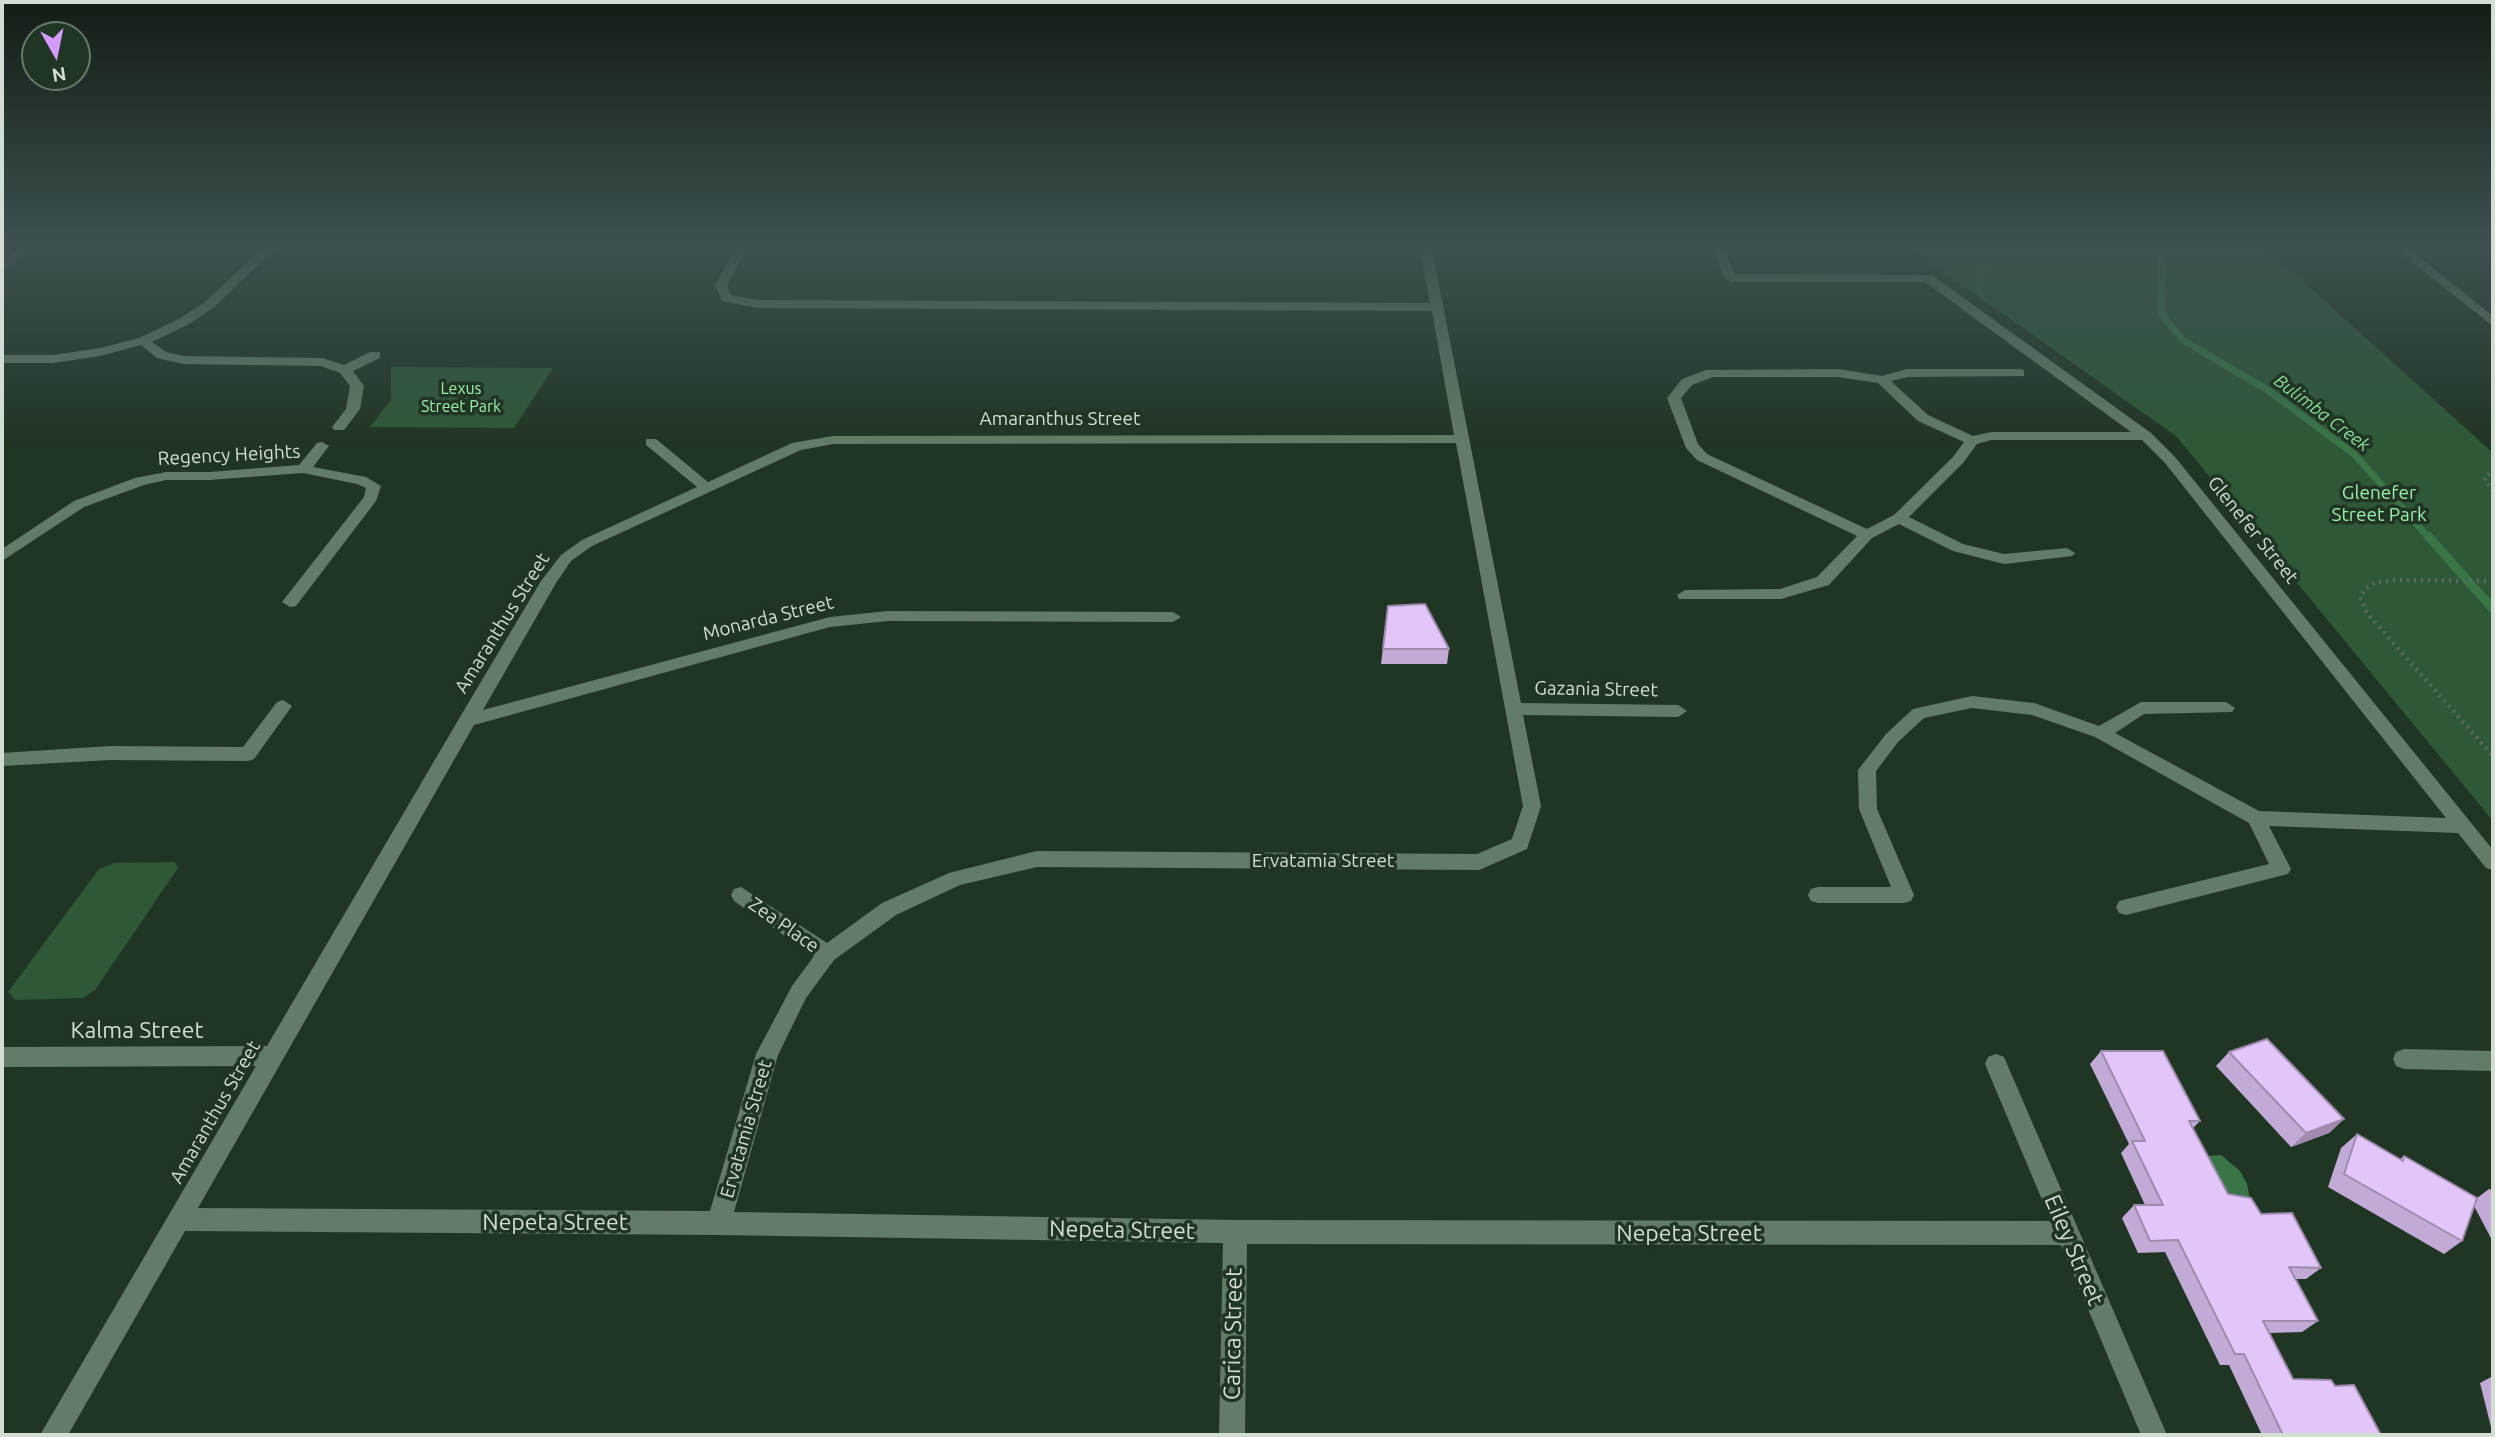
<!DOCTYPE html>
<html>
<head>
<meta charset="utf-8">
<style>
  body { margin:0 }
  #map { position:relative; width:2495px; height:1437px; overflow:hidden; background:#213525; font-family:Ubuntu,sans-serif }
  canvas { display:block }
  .frame { position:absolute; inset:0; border:4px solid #d2ded3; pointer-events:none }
  .north { position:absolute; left:21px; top:21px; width:70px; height:70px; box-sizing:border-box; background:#213525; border:2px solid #68796b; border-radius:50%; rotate:171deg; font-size:19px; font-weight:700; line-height:28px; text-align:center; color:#d2ded3 }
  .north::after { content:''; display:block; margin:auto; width:24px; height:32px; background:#d39cfc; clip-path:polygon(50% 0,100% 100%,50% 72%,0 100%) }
</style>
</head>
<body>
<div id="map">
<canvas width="2495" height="1437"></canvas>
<div class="frame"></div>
<div class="north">N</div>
</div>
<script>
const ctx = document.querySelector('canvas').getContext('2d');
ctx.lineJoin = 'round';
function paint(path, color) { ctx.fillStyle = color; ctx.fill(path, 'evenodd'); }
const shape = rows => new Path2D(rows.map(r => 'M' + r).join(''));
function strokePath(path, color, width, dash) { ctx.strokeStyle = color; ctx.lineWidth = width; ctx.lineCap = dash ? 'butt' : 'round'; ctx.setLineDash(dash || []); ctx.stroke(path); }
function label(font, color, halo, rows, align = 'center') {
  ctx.font = font + ' Ubuntu,sans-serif'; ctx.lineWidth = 7; ctx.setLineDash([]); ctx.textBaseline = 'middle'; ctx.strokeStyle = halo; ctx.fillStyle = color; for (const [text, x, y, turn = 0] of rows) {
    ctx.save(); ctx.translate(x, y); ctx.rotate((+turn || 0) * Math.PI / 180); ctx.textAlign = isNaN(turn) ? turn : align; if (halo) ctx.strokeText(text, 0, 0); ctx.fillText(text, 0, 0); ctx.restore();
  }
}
paint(shape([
  [1904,244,2262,244,2493,453,2493,821,2176,436],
  [391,367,553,368,514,428,370,427,391,400],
  [175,862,178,868,95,990,83,998,15,1000,8,992,99,869,114,863]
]), '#2e5837');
paint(shape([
  [2221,1155,2240,1171,2247,1184,2251,1206,2231,1205,2208,1156]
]), '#3a7548');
strokePath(shape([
  [2162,244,2161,314,2183,340,2269,391,2354,454,2429,538]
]), '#3a7548', 7);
strokePath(shape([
  [2428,536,2493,609]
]), '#3a7548', 9);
strokePath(shape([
  [1979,290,1978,274,2001,244],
  [2493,468,2485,479,2493,492]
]), '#5a6c5d', 3.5, [2, 4.5]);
strokePath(shape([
  [2493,581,2392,580,2375,583,2365,589,2360,597,2367,613,2493,756]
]), '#5a6c5d', 4.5, [2, 5]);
paint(shape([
  [25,244,39,244,2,270,2,262,25,244],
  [267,244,280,244,213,308,187,325,152,342,166,352,183,356,322,358,344,365,370,352,380,352,380,358,353,371,364,386,360,409,344,430,334,430,332,427,346,409,350,386,340,373,321,366,183,364,157,358,141,345,100,356,53,363,2,363,2,355,53,355,100,348,139,338,179,319,205,302,267,244],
  [738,244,750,244,727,285,731,295,757,300,1430,303,1419,244,1431,244,1521,703,1678,705,1687,711,1678,717,1523,715,1541,806,1527,849,1479,870,1037,867,960,885,896,915,834,960,806,998,778,1055,734,1212,1235,1220,2051,1221,1985,1064,1988,1057,1996,1054,2004,1057,2007,1064,2167,1435,2141,1435,2061,1245,1247,1244,1245,1435,1219,1435,1223,1243,719,1235,185,1231,68,1435,40,1435,256,1066,2,1067,2,1047,267,1046,460,717,541,581,561,555,582,540,697,487,646,445,646,439,656,439,708,482,792,443,833,436,1454,435,1432,311,757,308,722,301,715,285,738,244],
  [1456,443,1523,806,1512,839,1477,854,1037,851,949,873,882,903,827,943,741,887,734,889,731,895,734,901,814,956,792,986,756,1054,710,1211,198,1208,474,725,830,627,888,621,1173,622,1181,617,1173,612,888,611,830,617,483,710,556,583,571,561,592,546,801,450,833,444,1456,443],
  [1709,244,1721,244,1735,274,1932,275,2151,433,2175,457,2493,850,2493,870,2486,868,2458,833,2269,826,2291,869,2288,874,2126,915,2119,913,2116,907,2119,901,2269,864,2249,823,2095,737,2032,715,1972,708,1924,718,1898,742,1876,771,1877,809,1914,895,1911,901,1904,903,1818,903,1811,901,1808,895,1811,889,1818,887,1891,887,1859,809,1858,770,1886,734,1913,709,1972,696,2034,703,2099,726,2141,702,2226,702,2235,708,2232,712,2144,714,2115,733,2259,811,2446,818,2165,463,2142,440,1991,440,1977,444,1963,463,1909,517,1963,544,2004,554,2067,548,2075,553,2072,556,2004,564,1953,551,1899,524,1872,538,1829,585,1781,599,1679,599,1677,595,1685,590,1780,589,1817,577,1857,536,1697,460,1686,448,1667,398,1682,379,1706,370,1838,369,1882,376,1907,369,2019,369,2024,370,2024,376,1908,377,1891,381,1928,415,1973,436,1991,432,2131,432,1925,282,1731,282,1725,278,1709,244],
  [1713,377,1838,377,1878,383,1918,421,1964,442,1953,457,1894,515,1867,529,1707,454,1698,444,1681,398,1692,385,1713,377],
  [2389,244,2403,244,2493,316,2493,326,2389,244],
  [322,442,329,446,313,467,366,477,381,486,376,501,296,606,290,607,282,602,364,497,366,488,357,484,303,473,209,480,166,480,144,485,84,507,2,561,2,549,74,501,135,478,166,472,209,472,299,465,317,443,322,442],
  [283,700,292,706,254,759,248,761,110,760,2,766,2,753,110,746,243,747,277,702,283,700],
  [2404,1049,2493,1051,2493,1071,2404,1069,2396,1066,2393,1059,2396,1052,2404,1049]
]), '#637c67');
paint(shape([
  [1388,606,1449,649,1447,664,1381,664],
  [2101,1051,2200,1121,2193,1128,2228,1194,2261,1214,2321,1268,2306,1279,2295,1279,2318,1321,2302,1332,2269,1333,2293,1379,2335,1386,2381,1435,2262,1435,2229,1365,2220,1365,2165,1252,2138,1253,2122,1218,2134,1205,2145,1205,2121,1153,2129,1144,2090,1064],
  [2229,1052,2344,1119,2329,1133,2291,1147,2216,1066],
  [2357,1134,2400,1159,2404,1156,2477,1198,2489,1189,2493,1190,2493,1242,2474,1206,2462,1241,2444,1254,2328,1187,2341,1148],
  [2493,1376,2493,1435,2480,1383]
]), '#c2aad6');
paint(shape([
  [2344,1119,2329,1133,2291,1147,2306,1133]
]), '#9e8bae');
const building = shape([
  [1425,604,1449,649,1383,649,1388,606,1425,604],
  [2267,1039,2344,1119,2306,1133,2229,1052,2267,1039],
  [2101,1051,2163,1051,2200,1121,2189,1121,2228,1194,2251,1198,2261,1214,2292,1213,2321,1268,2289,1267,2318,1321,2263,1321,2293,1379,2331,1380,2335,1386,2354,1385,2381,1435,2283,1435,2244,1354,2235,1354,2178,1240,2150,1241,2134,1205,2163,1205,2132,1141,2145,1141,2101,1051],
  [2357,1134,2403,1161,2404,1156,2477,1198,2462,1241,2344,1174,2357,1134]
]);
paint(building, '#e2c6f9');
strokePath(building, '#9e8bae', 2);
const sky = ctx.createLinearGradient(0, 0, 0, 445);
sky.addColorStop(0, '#121d14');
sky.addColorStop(0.55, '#3d5151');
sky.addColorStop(1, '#3d515100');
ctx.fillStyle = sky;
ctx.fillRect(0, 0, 2495, 445);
label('16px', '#99eda9', '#213525', [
  ["Lexus",461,389],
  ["Street Park",461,407]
]);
label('italic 18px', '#89dc99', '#213525', [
  ["Bulimba Creek",2322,413,37]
]);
label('19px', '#d2ded3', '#213525', [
  ["Amaranthus Street",1060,419],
  ["Regency Heights",229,455,-3],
  ["Glenefer Street",2253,530,51],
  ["Monarda Street",768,618,-14],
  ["Amaranthus Street",502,623,-58],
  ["Gazania Street",1596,689,1],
  ["Ervatamia Street",1323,861],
  ["Zea Place",784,925,35],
  ["Amaranthus Street",215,1112,-60],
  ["Ervatamia Street",746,1129,-74]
]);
label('19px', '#99eda9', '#213525', [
  ["Glenefer",2379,493],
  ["Street Park",2379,515]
]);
label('23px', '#d2ded3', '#213525', [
  ["Kalma Street",137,1030],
  ["Nepeta Street",555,1222],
  ["Nepeta Street",1122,1230,1],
  ["Nepeta Street",1689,1233],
  ["Eiley Street",2074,1250,67],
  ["Carica Street",1233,1334,-89]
]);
</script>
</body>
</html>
